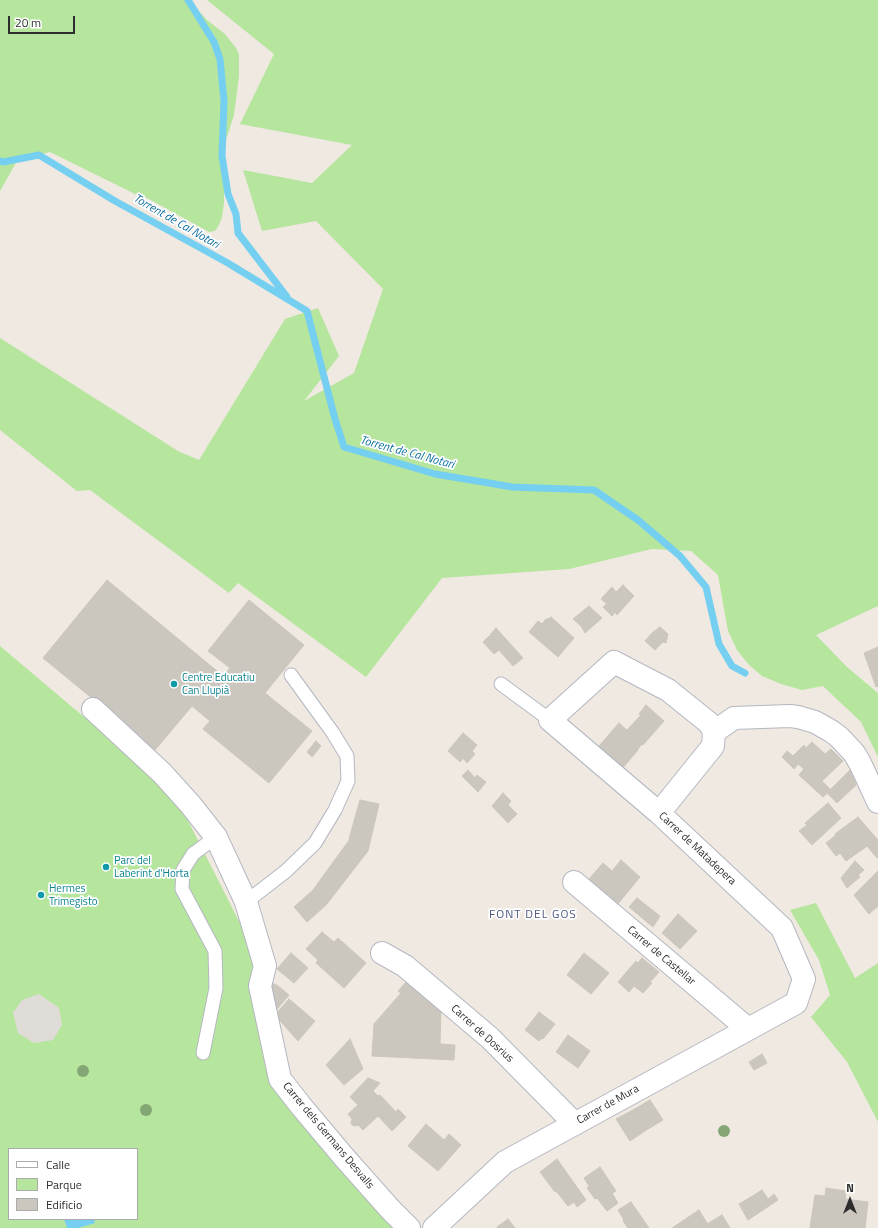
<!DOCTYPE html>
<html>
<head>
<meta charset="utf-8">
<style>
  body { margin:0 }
  #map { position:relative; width:878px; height:1228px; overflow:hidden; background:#efe9e1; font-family:"Titillium Web",sans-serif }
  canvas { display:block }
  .legend { position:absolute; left:8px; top:1148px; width:130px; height:72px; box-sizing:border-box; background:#fff; border:1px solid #ababab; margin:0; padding:5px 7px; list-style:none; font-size:12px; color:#2e2e2e }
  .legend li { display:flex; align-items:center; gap:8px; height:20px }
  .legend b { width:20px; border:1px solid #ababab }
  .north { position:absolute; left:830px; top:1180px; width:40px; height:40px; -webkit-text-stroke:3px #fff; paint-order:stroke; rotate:0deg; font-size:11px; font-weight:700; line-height:16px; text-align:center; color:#2e2e2e }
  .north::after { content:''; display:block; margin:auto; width:14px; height:18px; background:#2e2e2e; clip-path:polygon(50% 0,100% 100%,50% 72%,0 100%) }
  .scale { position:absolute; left:8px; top:16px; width:67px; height:18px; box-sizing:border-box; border:2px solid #2e2e2e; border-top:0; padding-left:5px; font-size:12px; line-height:14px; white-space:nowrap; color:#2e2e2e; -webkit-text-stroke:3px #fff; paint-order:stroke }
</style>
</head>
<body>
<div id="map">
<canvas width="878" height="1228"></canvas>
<ul class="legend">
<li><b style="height:5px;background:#fff"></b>Calle</li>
<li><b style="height:11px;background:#b6e59e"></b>Parque</li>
<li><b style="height:11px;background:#cbc7bf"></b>Edificio</li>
</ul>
<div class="north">N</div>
<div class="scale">20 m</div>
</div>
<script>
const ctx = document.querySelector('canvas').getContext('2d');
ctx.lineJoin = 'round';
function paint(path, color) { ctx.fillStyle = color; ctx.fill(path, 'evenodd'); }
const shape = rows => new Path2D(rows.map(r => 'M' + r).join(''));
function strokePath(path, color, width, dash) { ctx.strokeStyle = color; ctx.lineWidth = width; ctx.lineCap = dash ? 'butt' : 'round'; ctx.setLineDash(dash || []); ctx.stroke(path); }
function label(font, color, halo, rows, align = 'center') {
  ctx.font = font + ' "Titillium Web",sans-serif'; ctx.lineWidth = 3.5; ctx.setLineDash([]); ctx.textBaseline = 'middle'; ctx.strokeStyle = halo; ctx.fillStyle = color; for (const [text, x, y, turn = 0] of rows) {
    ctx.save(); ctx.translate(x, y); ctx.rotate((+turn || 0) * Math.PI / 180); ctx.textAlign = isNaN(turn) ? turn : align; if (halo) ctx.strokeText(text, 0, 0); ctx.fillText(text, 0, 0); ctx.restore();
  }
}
paint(shape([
  [0,0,189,0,207,20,225,34,236,48,239,54,239,76,234,115,225,143,224,152,224,203,222,217,219,225,215,231,209,232,147,198,135,194,50,152,17,161,0,191],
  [207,0,878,0,878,606,816,635,847,667,878,693,878,757,861,722,823,686,802,690,781,684,762,676,749,665,737,650,728,631,718,575,691,551,652,549,569,569,442,578,366,677,238,583,229,593,90,490,77,491,0,430,0,338,178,451,199,460,285,319,318,308,339,356,304,401,354,373,383,289,316,221,262,231,243,170,312,183,352,145,240,124,274,54],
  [0,646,174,793,249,941,257,974,273,1079,359,1192,398,1228,0,1228],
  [9,1149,137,1149,137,1219,9,1219],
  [816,903,855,978,878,963,878,1122,847,1062,811,1017,830,995,819,960,790,910]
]), '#b6e59e');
paint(shape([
  [39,994,59,1008,62,1025,53,1040,34,1043,18,1033,13,1013,22,1000]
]), '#dfdcd8');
paint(shape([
  [64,1219,94,1219,95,1223,78,1228,67,1228]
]), '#75cff0');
strokePath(shape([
  [188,0,214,42,220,59,224,101,222,156,228,194,236,214,238,233,287,297],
  [0,161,3,162,39,155,115,201,226,262,307,311,335,419,344,447,435,474,489,483,512,487,594,490,638,520,680,556,706,587,719,644,732,666,745,673]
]), '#75cff0', 7);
const building = shape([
  [107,580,223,676,230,668,208,651,249,600,304,645,265,693,312,731,269,783,203,729,210,721,192,706,155,750,43,658,107,580],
  [623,585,634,596,617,615,615,612,612,616,603,607,607,604,601,599,612,587,616,592,623,585],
  [589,606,602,618,585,633,581,626,573,619,589,606],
  [551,617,574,638,558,657,529,632,538,621,542,624,545,620,549,618,549,619,551,617],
  [660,627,668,634,666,643,663,642,655,650,645,641,652,633,660,627],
  [496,628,523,658,513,666,499,650,494,654,483,642,489,636,490,637,491,636,490,635,496,628],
  [878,647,878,686,876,687,864,653,878,647],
  [646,705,664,721,643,745,627,730,641,715,639,714,646,705],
  [619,723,642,744,638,749,638,750,621,770,593,753,619,723],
  [463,733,477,745,472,751,475,754,467,763,463,758,460,762,448,751,463,733],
  [316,741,321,746,312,757,307,752,316,741],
  [812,742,825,754,831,749,843,761,822,781,831,790,823,797,799,775,804,769,798,764,794,769,782,757,787,751,793,756,804,745,806,748,812,742],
  [468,770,475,778,477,775,486,782,478,792,462,776,468,770],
  [850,770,856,785,837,803,827,793,850,770],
  [503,793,511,801,508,805,517,814,508,823,492,806,503,793],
  [360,800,379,804,368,851,326,905,307,922,294,907,313,890,350,839,349,839,360,800],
  [828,803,841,818,812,845,799,831,807,825,805,823,828,803],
  [858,817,877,839,846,861,840,853,836,856,826,843,836,835,835,834,858,817],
  [877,839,878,842,878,857,877,858,867,846,877,839],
  [621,860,640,877,617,905,583,886,603,863,612,871,621,860],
  [855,861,864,870,858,875,860,877,847,888,841,878,855,861],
  [878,871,878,906,869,914,854,895,878,871],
  [637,898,660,916,653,927,629,907,637,898],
  [678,914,697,931,680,949,662,933,678,914],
  [322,932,334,942,338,938,366,963,344,988,316,963,318,960,306,949,322,932],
  [291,953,308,968,294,983,277,969,291,953],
  [584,953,609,973,591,994,567,975,584,953],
  [642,958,659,972,650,982,652,983,643,993,634,986,629,992,618,982,636,961,638,963,642,958],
  [407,981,441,1010,440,1044,455,1045,454,1060,372,1056,374,1024,401,993,398,991,407,981],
  [270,982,278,986,289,995,272,1015,270,982],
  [289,999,315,1021,298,1041,275,1015,289,999],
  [539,1012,555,1024,543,1039,542,1038,539,1041,525,1030,539,1012],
  [568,1035,590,1051,578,1068,556,1052,568,1035],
  [350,1039,363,1069,344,1085,326,1065,350,1039],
  [762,1054,767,1063,754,1070,749,1062,762,1054],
  [368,1078,380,1083,373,1091,378,1096,380,1095,396,1112,398,1109,406,1117,392,1131,378,1116,363,1130,358,1125,354,1126,351,1124,352,1119,348,1114,358,1105,350,1097,368,1078],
  [650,1100,663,1120,648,1129,635,1109,650,1100],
  [635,1109,648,1129,630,1141,616,1119,635,1109],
  [426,1124,444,1140,449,1134,461,1145,438,1171,408,1146,426,1124],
  [557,1159,586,1200,577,1207,574,1202,568,1206,556,1191,555,1192,540,1172,557,1159],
  [600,1167,616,1191,612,1193,618,1203,607,1211,597,1198,595,1199,587,1188,589,1186,584,1178,600,1167],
  [826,1188,846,1191,845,1199,868,1202,865,1228,810,1228,815,1195,825,1196,826,1188],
  [762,1190,768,1199,774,1194,778,1200,760,1212,751,1197,762,1190],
  [751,1197,760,1212,748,1220,739,1204,751,1197],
  [631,1202,649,1228,628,1228,623,1221,624,1220,618,1210,631,1202],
  [699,1210,710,1228,672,1228,699,1210],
  [722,1215,730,1228,710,1228,707,1224,722,1215],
  [508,1219,515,1228,497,1228,497,1227,508,1219]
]);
paint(building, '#cbc7bf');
strokePath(building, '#cbc5ba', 1);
const lane = shape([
  [501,684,550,720],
  [246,902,286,871,315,843,335,810,348,781,347,756,333,733,291,675],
  [203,1053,216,988,215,951,182,889,183,870,193,854,216,837]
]);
const street = shape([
  [93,709,162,773,190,804,216,837,246,902,265,966,260,986,280,1079,301,1106,343,1156,390,1209,409,1228],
  [714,732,734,718,790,716,798,717,815,722,831,731,839,737,854,753,860,763,878,802],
  [659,813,713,746,714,732],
  [574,882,748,1029],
  [382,953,405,966,490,1038,575,1124],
  [434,1228,505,1162,796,1003,804,979,782,928,659,813,550,720,614,662,668,690,709,723,714,732]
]);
strokePath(lane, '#b4b7c1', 15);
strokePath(street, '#b4b7c1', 24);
strokePath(lane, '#fff', 13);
strokePath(street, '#fff', 22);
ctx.fillStyle = '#84a574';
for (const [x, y] of [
  [83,1071],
  [146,1110],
  [724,1131]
]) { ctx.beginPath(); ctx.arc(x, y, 6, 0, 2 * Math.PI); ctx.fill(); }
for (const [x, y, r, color] of [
  [174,684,4,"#0f9aa8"],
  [106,867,4,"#0f9aa8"],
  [41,895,4,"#0f9aa8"]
]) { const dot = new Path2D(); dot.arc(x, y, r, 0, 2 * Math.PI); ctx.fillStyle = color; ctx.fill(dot); strokePath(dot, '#fff', 1.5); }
label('11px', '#0d838f', '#fff', [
  ["Centre Educatiu",182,678],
  ["Can Llupià",182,691],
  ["Parc del",114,861],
  ["Laberint d'Horta",114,874],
  ["Hermes",49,889],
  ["Trimegisto",49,902]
], 'left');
label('11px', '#2e2e2e', '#fff', [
  ["Carrer de Matadepera",697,849,43],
  ["Carrer de Castellar",661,956,40],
  ["Carrer de Dosrius",482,1034,42],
  ["Carrer de Mura",608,1105,-29],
  ["Carrer dels Germans Desvalls",328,1136,50]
]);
label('italic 12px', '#0d6fa3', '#fff', [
  ["Torrent de Cal Notari",176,222,30],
  ["Torrent de Cal Notari",407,453,15]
]);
ctx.letterSpacing = '1px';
label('12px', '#4d5680', '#fff', [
  ["FONT DEL GOS",533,915]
]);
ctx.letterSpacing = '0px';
</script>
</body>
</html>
